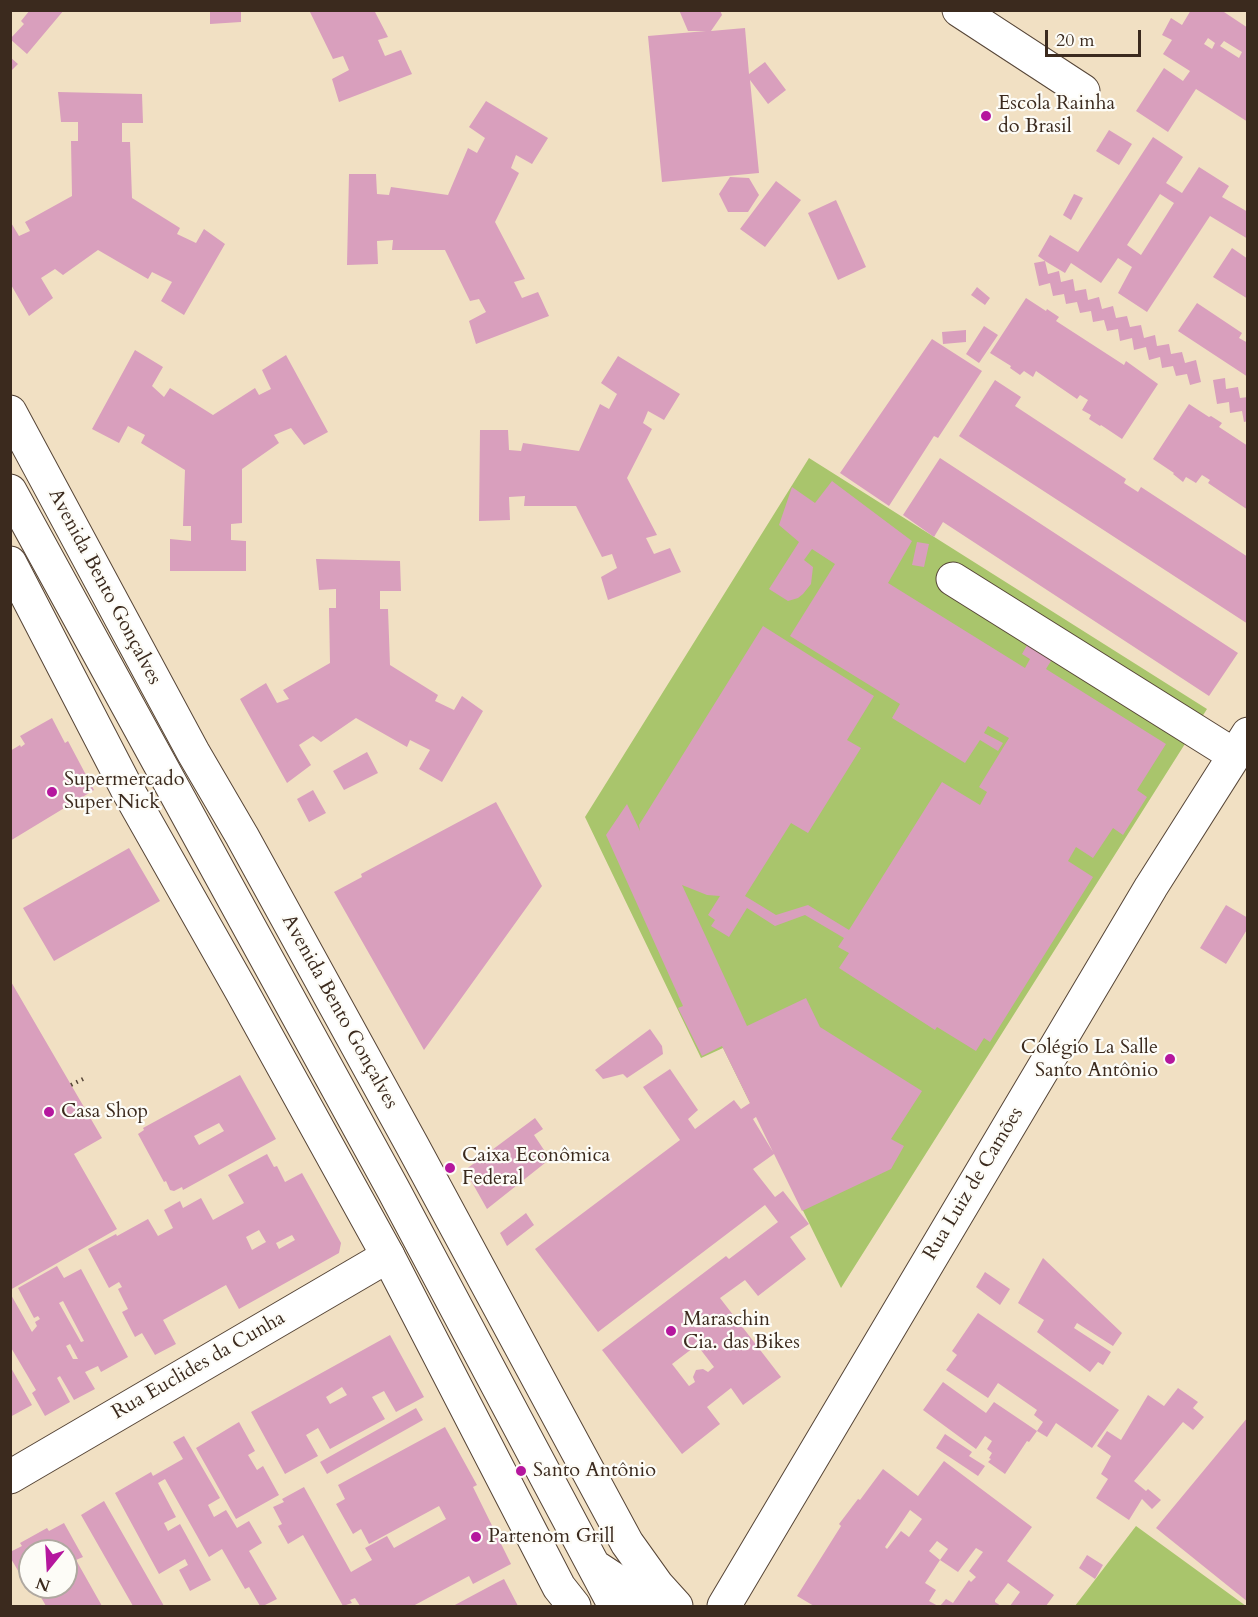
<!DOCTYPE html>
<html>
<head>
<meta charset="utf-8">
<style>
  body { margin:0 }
  #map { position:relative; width:1258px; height:1617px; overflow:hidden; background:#f1e0c3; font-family:Cardo,serif }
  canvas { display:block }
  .frame { position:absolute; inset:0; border:12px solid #3b2a1e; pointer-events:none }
  .north { position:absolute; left:18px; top:1539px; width:60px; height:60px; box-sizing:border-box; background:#fdfcf7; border:2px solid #afa8a0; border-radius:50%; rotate:198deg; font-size:16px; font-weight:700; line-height:24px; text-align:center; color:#3b2a1e }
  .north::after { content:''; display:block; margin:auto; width:21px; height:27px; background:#b5179e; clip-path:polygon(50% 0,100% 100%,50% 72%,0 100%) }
  .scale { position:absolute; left:1045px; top:30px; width:96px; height:27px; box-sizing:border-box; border:3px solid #3b2a1e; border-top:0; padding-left:8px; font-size:18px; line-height:21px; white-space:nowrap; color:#3b2a1e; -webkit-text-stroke:4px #fdfcf7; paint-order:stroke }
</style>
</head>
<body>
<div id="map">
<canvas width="1258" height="1617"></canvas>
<div class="frame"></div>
<div class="north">N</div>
<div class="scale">20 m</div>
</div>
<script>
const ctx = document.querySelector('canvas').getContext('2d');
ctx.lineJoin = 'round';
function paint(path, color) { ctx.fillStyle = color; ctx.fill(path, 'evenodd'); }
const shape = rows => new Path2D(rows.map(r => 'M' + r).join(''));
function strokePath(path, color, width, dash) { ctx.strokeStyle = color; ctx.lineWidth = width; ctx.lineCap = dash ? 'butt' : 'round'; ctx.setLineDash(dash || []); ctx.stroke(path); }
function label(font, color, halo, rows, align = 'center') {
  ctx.font = font + ' Cardo,serif'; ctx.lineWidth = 4.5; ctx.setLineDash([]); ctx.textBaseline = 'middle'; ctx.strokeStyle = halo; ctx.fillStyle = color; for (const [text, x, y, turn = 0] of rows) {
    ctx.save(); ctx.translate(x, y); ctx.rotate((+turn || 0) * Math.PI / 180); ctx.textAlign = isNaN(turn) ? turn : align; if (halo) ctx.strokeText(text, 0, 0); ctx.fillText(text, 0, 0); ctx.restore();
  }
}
paint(shape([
  [809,458,1207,709,841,1288,723,1048,701,1058,585,817],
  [1136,1526,1246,1606,1075,1606]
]), '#a9c56c');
paint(shape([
  [30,10,64,10,27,54,10,39,24,24,21,21],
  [210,10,241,10,241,22,210,24],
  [309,10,374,10,388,37,378,40,385,56,401,50,412,74,339,102,332,79,349,70,343,56,333,59],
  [679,10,720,10,722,15,711,31,745,28,749,74,765,62,786,90,768,104,750,80,759,173,662,182,648,36,706,31,688,31],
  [1191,10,1221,10,1248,28,1248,122,1196,89,1168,132,1136,111,1164,68,1183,81,1190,71,1163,54,1172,40,1162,35,1171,18,1182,25],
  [1208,38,1215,43,1212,49,1204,44],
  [1224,41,1242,52,1239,58,1220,46],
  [10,57,18,64,10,72],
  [58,92,142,94,143,123,122,123,122,142,130,142,132,198,180,228,177,234,196,243,204,229,225,244,184,315,161,301,172,282,152,272,148,279,98,250,63,275,55,269,41,278,53,298,29,316,10,283,10,221,19,236,30,231,25,222,72,196,71,141,78,141,78,122,61,122],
  [486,101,548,138,532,164,516,155,511,168,519,173,495,222,525,279,514,282,522,298,538,292,549,316,476,344,469,321,486,312,479,299,470,301,445,250,392,250,393,240,377,241,378,264,347,265,349,174,376,174,377,194,389,195,391,187,448,195,468,148,477,153,485,138,469,127],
  [1109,130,1132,144,1119,165,1096,151],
  [1153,137,1183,157,1166,183,1182,193,1199,167,1229,186,1222,197,1248,212,1248,239,1210,216,1147,312,1118,293,1132,267,1118,258,1101,283,1071,263,1065,273,1045,261,1048,274,1059,271,1061,282,1073,279,1075,291,1086,289,1088,300,1099,297,1102,309,1113,306,1116,318,1127,316,1130,327,1141,325,1144,338,1155,335,1157,346,1169,344,1171,354,1182,352,1185,363,1196,360,1201,382,1190,385,1187,374,1176,376,1173,366,1162,368,1160,357,1149,360,1146,347,1134,350,1132,338,1120,341,1118,329,1107,331,1104,320,1093,322,1091,311,1080,313,1077,302,1066,304,1064,294,1053,296,1050,283,1039,286,1034,263,1045,261,1038,256,1050,235,1078,252],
  [1160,194,1174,203,1141,255,1127,245],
  [730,177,749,178,759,195,748,212,728,212,719,194],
  [776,181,801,200,765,247,740,229],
  [1074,194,1083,198,1071,220,1063,215],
  [836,200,866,267,838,280,808,213],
  [1232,248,1248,259,1248,299,1213,277],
  [977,287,990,298,985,305,971,295],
  [1026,298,1046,311,1047,309,1059,317,1056,321,1124,365,1126,361,1158,384,1122,439,1101,425,1100,426,1089,419,1091,415,1082,410,1088,400,1080,395,1077,399,1036,371,1033,377,1024,371,1020,375,1010,368,1011,366,990,353],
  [1197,303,1242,333,1239,338,1248,343,1248,377,1178,331],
  [984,326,998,335,979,363,966,354],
  [966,330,966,342,943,344,942,332],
  [932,339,982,371,938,438,934,436,889,506,840,473],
  [135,350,163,367,152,386,164,397,170,388,213,415,255,388,259,395,271,389,262,370,286,355,328,432,304,445,291,428,274,435,279,443,242,469,242,523,231,524,231,540,246,541,246,571,170,571,170,539,191,541,191,526,183,526,185,470,141,443,145,435,128,426,119,443,92,429],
  [618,356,680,394,664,420,648,411,643,423,652,429,627,478,657,535,646,538,654,554,670,548,681,572,608,600,601,577,617,568,612,554,602,557,576,506,524,506,525,496,509,497,510,520,479,521,480,430,508,430,509,450,521,451,523,443,579,451,600,404,609,409,617,394,601,383],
  [1225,378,1226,389,1238,387,1240,398,1248,397,1248,421,1244,422,1242,411,1230,413,1229,402,1217,404,1213,380],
  [995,380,1021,397,1015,406,1126,479,1124,483,1138,492,1141,487,1248,557,1248,624,959,436],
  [1189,404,1209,417,1211,416,1222,423,1219,427,1248,446,1248,510,1208,483,1210,480,1202,475,1196,483,1186,477,1183,482,1173,474,1174,473,1153,459],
  [940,458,1238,653,1209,696,943,522,934,537,903,515],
  [832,481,912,541,888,583,1025,668,1030,659,1022,654,1030,640,1054,656,1046,669,1166,744,1137,790,1147,797,1123,835,1113,828,1093,858,1076,847,1068,861,1093,877,990,1042,984,1038,976,1051,937,1027,935,1030,839,968,849,953,838,947,844,938,805,915,775,926,747,908,729,937,711,926,715,920,708,915,720,896,707,895,682,885,747,1026,806,998,820,1027,922,1091,891,1139,904,1146,891,1169,802,1211,774,1154,753,1169,775,1197,783,1191,809,1224,790,1237,806,1259,758,1296,745,1280,720,1298,781,1377,743,1405,731,1388,707,1407,720,1424,682,1454,602,1350,726,1256,729,1259,778,1222,765,1205,598,1332,535,1249,680,1140,643,1087,670,1069,698,1110,688,1119,695,1129,734,1100,741,1109,750,1103,722,1046,702,1056,678,1008,683,1006,606,835,627,804,640,831,639,825,763,626,874,696,847,740,861,748,808,833,791,823,745,896,776,915,808,905,849,930,942,782,980,805,987,792,979,787,1009,738,988,726,984,733,1003,743,998,751,980,740,965,763,892,718,900,704,790,636,835,564,812,549,804,560,813,567,811,584,803,594,798,598,788,601,769,589,799,542,779,525,792,487,815,503],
  [756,1117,773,1152,753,1119],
  [697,1345,714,1367,708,1372,703,1369,696,1370,693,1377,695,1382,689,1386,672,1364],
  [917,542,929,544,924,567,912,565],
  [316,559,400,561,401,591,380,591,380,609,388,609,390,665,438,695,435,701,454,710,462,696,483,711,442,782,419,769,430,750,410,740,407,747,356,718,321,742,313,736,299,745,311,765,287,783,240,699,266,683,277,703,289,699,283,690,330,663,329,608,336,608,336,589,319,590],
  [52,718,65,743,68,741,94,790,10,841,10,751,20,745,21,747,25,744,20,736],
  [367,752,378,773,344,790,333,771],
  [313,790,326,813,309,822,297,799],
  [496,802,542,886,424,1050,334,892,362,877,361,874],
  [129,848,160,901,54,961,23,908],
  [1226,905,1248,918,1248,928,1226,964,1200,948],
  [10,980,102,1138,74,1154,117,1229,10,1290],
  [650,1029,662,1046,663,1054,627,1078,623,1074,603,1079,595,1070],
  [240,1075,276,1139,183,1190,182,1187,174,1191,170,1190,166,1181,164,1182,138,1134,144,1130,143,1128],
  [219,1123,224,1131,199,1145,194,1136],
  [535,1118,543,1129,534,1135,550,1159,487,1209,465,1170],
  [267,1154,274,1167,277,1166,285,1182,302,1173,341,1243,339,1253,239,1309,226,1285,163,1320,176,1344,155,1355,142,1333,135,1337,122,1312,128,1309,118,1289,122,1287,119,1282,109,1288,88,1249,116,1234,117,1236,148,1219,158,1236,173,1228,164,1210,180,1201,183,1208,201,1198,213,1220,244,1203,228,1175],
  [259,1230,266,1242,252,1250,246,1237],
  [292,1235,295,1240,279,1249,276,1243],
  [526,1213,534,1225,507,1246,500,1233],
  [1043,1258,1122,1333,1113,1346,1077,1323,1074,1328,1111,1352,1103,1365,1098,1362,1090,1372,1037,1332,1044,1320,1018,1303],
  [57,1266,64,1278,81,1269,128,1357,101,1372,98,1366,85,1372,95,1389,74,1400,60,1376,57,1378,70,1402,45,1416,32,1393,36,1390,10,1346,10,1293,32,1332,37,1326,35,1322,40,1319,38,1316,34,1318,18,1288],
  [63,1301,84,1341,81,1342,59,1303],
  [70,1344,78,1359,73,1359,66,1346],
  [985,1272,1010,1289,1000,1305,976,1287],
  [978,1313,1119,1410,1092,1448,1056,1423,1047,1437,1037,1431,1043,1422,1034,1415,1037,1410,998,1383,988,1398,946,1370,957,1355,952,1351],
  [390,1335,424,1397,396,1412,384,1391,372,1397,385,1419,330,1449,318,1428,306,1435,318,1456,285,1474,251,1412],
  [342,1387,347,1395,330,1404,326,1397],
  [10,1366,32,1405,10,1417],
  [943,1382,986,1413,994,1402,1037,1431,1029,1442,1027,1441,1005,1474,988,1462,991,1459,989,1458,992,1453,987,1449,992,1441,985,1436,976,1449,923,1410],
  [1178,1388,1198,1402,1193,1408,1204,1417,1193,1430,1183,1422,1134,1481,1146,1491,1148,1489,1161,1500,1152,1509,1142,1499,1129,1520,1096,1498,1108,1479,1101,1474,1111,1456,1097,1446,1107,1431,1121,1440,1148,1395,1164,1406],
  [416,1408,423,1420,327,1474,320,1462],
  [1248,1417,1248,1602,1156,1528],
  [239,1422,255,1451,248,1455,257,1470,263,1466,279,1495,236,1519,196,1448],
  [445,1427,477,1485,473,1487,511,1564,473,1584,469,1576,413,1606,360,1606,355,1598,350,1600,352,1603,343,1606,303,1535,288,1544,278,1526,282,1524,273,1507,284,1502,282,1499,304,1487,351,1572,372,1560,365,1548,387,1536,394,1548,446,1519,439,1506,369,1544,361,1529,353,1534,336,1504,345,1499,338,1485],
  [945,1434,972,1452,969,1456,985,1466,978,1476,936,1448],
  [184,1436,220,1498,208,1505,214,1517,226,1510,237,1528,249,1521,262,1543,249,1551,277,1599,263,1606,260,1606,249,1587,245,1589,222,1549,209,1557,165,1479,158,1483,176,1517,164,1523,168,1531,180,1524,211,1580,190,1591,179,1570,188,1565,185,1559,159,1574,115,1493,151,1472,153,1476,183,1459,173,1442],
  [944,1461,1032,1527,1007,1561,1054,1595,1046,1606,1010,1606,1020,1592,1008,1583,995,1600,995,1602,1001,1606,940,1606,946,1599,953,1603,969,1580,971,1582,976,1577,969,1571,983,1552,976,1548,958,1572,940,1560,948,1549,937,1541,929,1551,940,1560,925,1583,936,1590,929,1601,938,1606,814,1606,797,1596,841,1526,839,1524,858,1499,860,1500,883,1469,918,1496],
  [910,1510,922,1519,909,1537,901,1531,887,1549,885,1547],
  [104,1501,164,1606,133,1606,81,1515],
  [64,1523,83,1557,76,1560,102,1606,46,1606,35,1587,66,1587,66,1551,30,1551,30,1585,27,1586,10,1557,10,1552,22,1546,20,1543,47,1528,49,1531],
  [1087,1555,1103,1565,1095,1579,1079,1568],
  [504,1579,518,1606,453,1606,496,1583]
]), '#d99fbd');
const minor = shape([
  [959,10,1083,91],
  [10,491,393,1189,615,1606],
  [953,579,1234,755],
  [10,1477,388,1256],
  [597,1568,655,1606],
  [724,1606,1151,887,1248,734]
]);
const major = shape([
  [10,412,193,752,242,836,412,1145,627,1543,657,1585,676,1606],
  [10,563,126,787,241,990,388,1256,559,1587,574,1606]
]);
strokePath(minor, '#564537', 35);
strokePath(major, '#564537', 35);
strokePath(shape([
  [71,1085,87,1077]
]), '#564537', 4, [1.5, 4.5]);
strokePath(minor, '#fff', 33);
strokePath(major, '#fff', 33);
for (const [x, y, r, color] of [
  [986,116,6,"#b5179e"],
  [52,792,6,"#b5179e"],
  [1170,1059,6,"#b5179e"],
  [49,1112,6,"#b5179e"],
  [450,1168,6,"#b5179e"],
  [671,1331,6,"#b5179e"],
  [521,1471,6,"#b5179e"],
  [476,1537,6,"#b5179e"]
]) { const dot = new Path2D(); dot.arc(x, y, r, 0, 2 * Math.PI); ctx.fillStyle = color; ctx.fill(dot); strokePath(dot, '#fdfcf7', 2); }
label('20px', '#3b2a1e', '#fdfcf7', [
  ["Escola Rainha",998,104],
  ["do Brasil",998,127],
  ["Supermercado",64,780],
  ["Super Nick",64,803],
  ["Colégio La Salle",1158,1048,"right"],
  ["Santo Antônio",1158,1071,"right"],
  ["Casa Shop",61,1112],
  ["Caixa Econômica",462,1156],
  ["Federal",462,1179],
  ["Maraschin",683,1320],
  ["Cia. das Bikes",683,1343],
  ["Santo Antônio",533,1471],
  ["Partenom Grill",488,1537]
], 'left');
label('20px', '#3b2a1e', '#fdfcf7', [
  ["Avenida Bento Gonçalves",104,587,62],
  ["Avenida Bento Gonçalves",339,1012,61],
  ["Rua Luiz de Camões",974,1184,-59],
  ["Rua Euclides da Cunha",199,1366,-30]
]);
</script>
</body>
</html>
